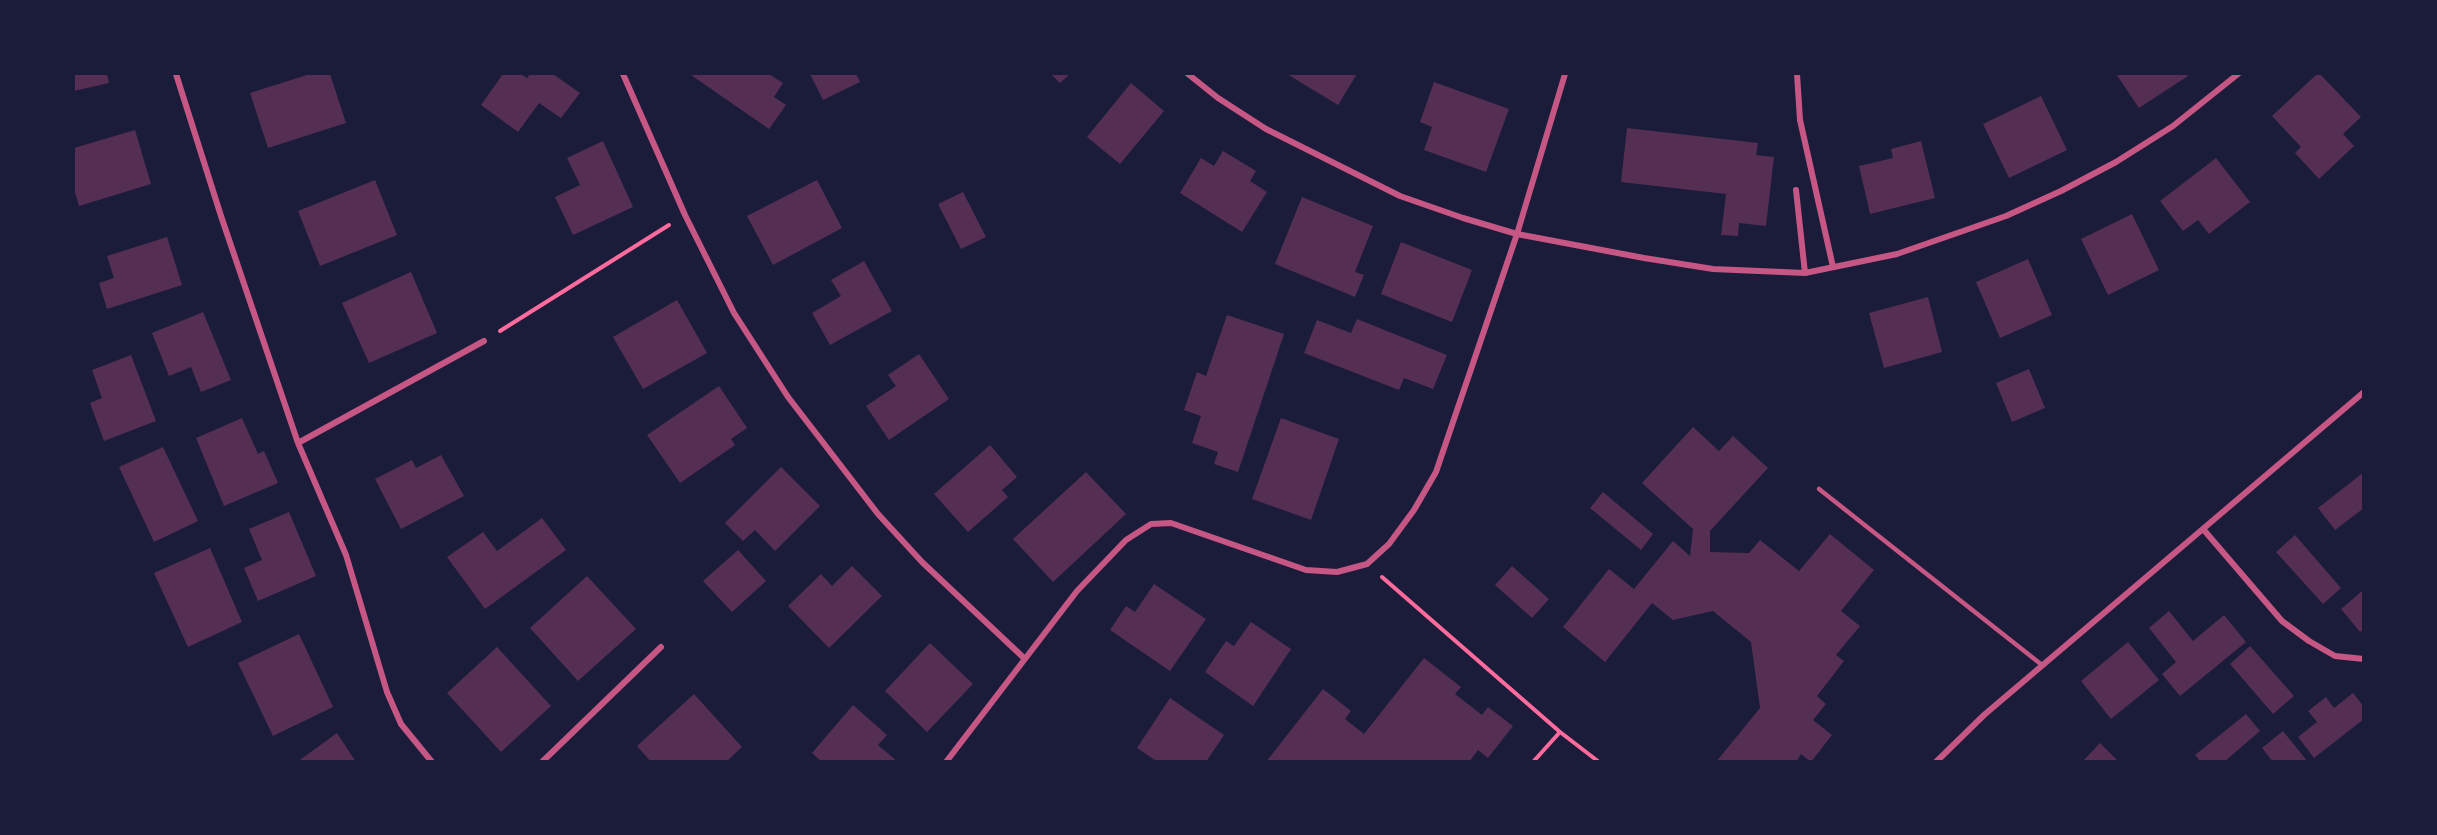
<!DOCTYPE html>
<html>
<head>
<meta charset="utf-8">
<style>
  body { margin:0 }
  #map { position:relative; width:2437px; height:835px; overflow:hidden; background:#1b1b3a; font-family:"PT Sans",sans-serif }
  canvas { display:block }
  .frame { position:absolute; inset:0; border:75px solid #1b1b3a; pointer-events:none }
</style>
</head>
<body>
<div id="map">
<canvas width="2437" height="835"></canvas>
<div class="frame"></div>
</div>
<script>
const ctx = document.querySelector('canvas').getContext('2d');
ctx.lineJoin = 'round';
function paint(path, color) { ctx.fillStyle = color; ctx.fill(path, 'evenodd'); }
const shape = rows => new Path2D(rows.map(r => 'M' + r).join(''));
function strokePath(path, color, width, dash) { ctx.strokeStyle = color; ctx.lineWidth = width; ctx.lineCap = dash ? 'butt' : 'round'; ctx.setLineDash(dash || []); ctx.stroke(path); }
paint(shape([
  [74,74,107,74,109,83,74,91],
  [310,74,330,74,346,123,268,148,250,93],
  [503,74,521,74,527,78,530,74,553,74,580,93,561,118,539,103,518,132,481,105],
  [692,74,769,74,783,83,774,97,786,105,769,129,691,75],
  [810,74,856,74,860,82,823,100],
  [1051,74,1070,74,1060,83],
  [1287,74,1357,74,1338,105],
  [2116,74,2187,74,2188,76,2139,108],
  [2317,74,2320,74,2361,117,2343,134,2354,146,2319,179,2295,153,2301,147,2272,116],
  [1434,82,1509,109,1486,172,1424,150,1432,127,1420,122],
  [1131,83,1164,111,1120,164,1087,137],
  [2041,96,2067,150,2009,178,1983,124],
  [1627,128,1758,143,1756,155,1774,157,1766,226,1739,223,1738,236,1721,235,1726,194,1621,182],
  [135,130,151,184,79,206,74,189,74,148],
  [603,141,633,207,573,235,555,197,580,185,567,158],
  [1921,141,1935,198,1870,214,1859,166,1893,158,1891,149],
  [1223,151,1256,171,1250,181,1267,192,1242,232,1180,193,1201,158,1214,166],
  [2216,158,2250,202,2209,234,2198,220,2183,231,2160,201],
  [375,180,397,235,320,266,298,211],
  [817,180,842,228,773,265,747,216],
  [963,192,986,237,961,249,938,204],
  [1302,197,1373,226,1355,272,1364,275,1355,297,1275,264],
  [2132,214,2159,270,2108,295,2081,239],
  [167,237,182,285,107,309,99,283,114,278,107,256],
  [1401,242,1472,270,1452,322,1381,294],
  [2028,259,2052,315,2000,338,1976,282],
  [864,261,892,311,830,345,812,313,841,296,831,280],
  [411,272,437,333,369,363,342,303],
  [1928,297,1942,352,1884,368,1869,313],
  [677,300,707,353,643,389,613,337],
  [203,312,231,380,201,392,191,367,169,376,152,333],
  [1227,315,1284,334,1238,472,1214,464,1218,452,1192,443,1201,416,1184,410,1197,372,1206,376],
  [1357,319,1447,355,1433,389,1404,378,1399,390,1304,353,1317,320,1351,333],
  [919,354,949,399,889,440,866,406,896,386,888,375],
  [131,355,156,421,104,441,90,403,102,398,92,370],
  [2029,369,2045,408,2012,422,1996,383],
  [719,386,747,428,731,439,735,445,680,483,647,435],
  [242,418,258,454,264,451,278,483,224,506,196,438],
  [1281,418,1339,439,1311,520,1252,499],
  [1693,427,1719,451,1733,436,1768,468,1710,531,1710,552,1749,553,1760,540,1799,571,1830,534,1874,570,1841,611,1860,626,1836,655,1844,661,1817,696,1826,704,1813,720,1832,735,1811,762,1801,754,1796,762,1783,760,1781,762,1716,762,1760,708,1751,642,1713,611,1673,620,1652,603,1605,662,1563,627,1609,569,1634,589,1673,541,1690,556,1693,529,1642,483],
  [990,445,1017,477,1002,490,1008,497,968,532,934,494],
  [163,447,198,521,154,542,119,467],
  [441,455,464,496,401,529,375,479,412,460,416,468],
  [781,467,820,506,775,551,755,530,743,541,725,523],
  [1086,472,1126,514,1053,582,1013,539],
  [2364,472,2364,508,2335,530,2318,508],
  [1603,492,1653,534,1641,550,1590,508],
  [289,512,316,576,258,601,244,568,262,560,249,529],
  [542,518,566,550,485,609,447,557,483,532,497,551],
  [2295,535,2341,588,2323,604,2276,552],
  [210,548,242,622,188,647,154,573],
  [738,550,766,581,732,612,703,581],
  [852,566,882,596,829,648,788,606,821,574,832,586],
  [1512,566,1549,599,1532,618,1495,585],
  [587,576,636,629,578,681,530,628],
  [1154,584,1206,619,1170,671,1110,630,1126,606,1135,612],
  [2362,591,2364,629,2360,632,2341,609],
  [2169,611,2193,641,2224,615,2246,642,2180,696,2162,674,2176,662,2149,628],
  [1251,622,1291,649,1253,706,1205,672,1226,641,1234,646],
  [299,634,333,707,273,736,238,663],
  [2128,642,2159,680,2111,719,2081,681],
  [930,643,973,684,927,732,885,691],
  [2250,646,2294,696,2273,714,2230,664],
  [497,647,551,706,501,752,447,693],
  [1424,658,1461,687,1455,694,1482,715,1488,707,1513,726,1488,758,1478,750,1469,762,1266,762,1323,689,1351,711,1345,719,1364,734],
  [2353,693,2364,707,2364,719,2314,758,2298,737,2317,722,2308,711,2326,697,2334,708],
  [694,694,742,747,726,762,651,762,637,746],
  [1170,698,1224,735,1206,762,1158,762,1137,748],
  [853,705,887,735,878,745,898,762,822,762,812,753],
  [2246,714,2260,731,2224,762,2201,762,2195,755],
  [2283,731,2308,762,2273,762,2262,748],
  [337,733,356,762,297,762],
  [2100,743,2119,762,2082,762]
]), '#542f53');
strokePath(shape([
  [500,331,669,225],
  [1382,577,1560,732],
  [1533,762,1560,732,1599,762]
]), '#ff6b9d', 4);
strokePath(shape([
  [1819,489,2042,665]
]), '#c65784', 4.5);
strokePath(shape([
  [176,74,221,216,298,443,346,555,387,692,401,724,432,762],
  [623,74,685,215,734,313,788,397,878,514,922,562,1025,659],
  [1188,74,1218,98,1266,129,1400,196,1463,218,1517,234,1644,258,1713,269,1805,273,1897,254,2006,216,2061,191,2116,162,2173,126,2238,74],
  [1797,74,1800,120,1833,267],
  [1796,190,1805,273],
  [298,443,484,341],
  [2203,529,2282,621,2309,641,2335,656,2364,659],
  [542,762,661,647],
  [946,762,1077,591,1126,540,1151,524,1171,523,1306,570,1337,572,1367,564,1389,544,1414,510,1436,472,1517,234,1565,74],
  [1936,762,1984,715,2364,392]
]), '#c65784', 6);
</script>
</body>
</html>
